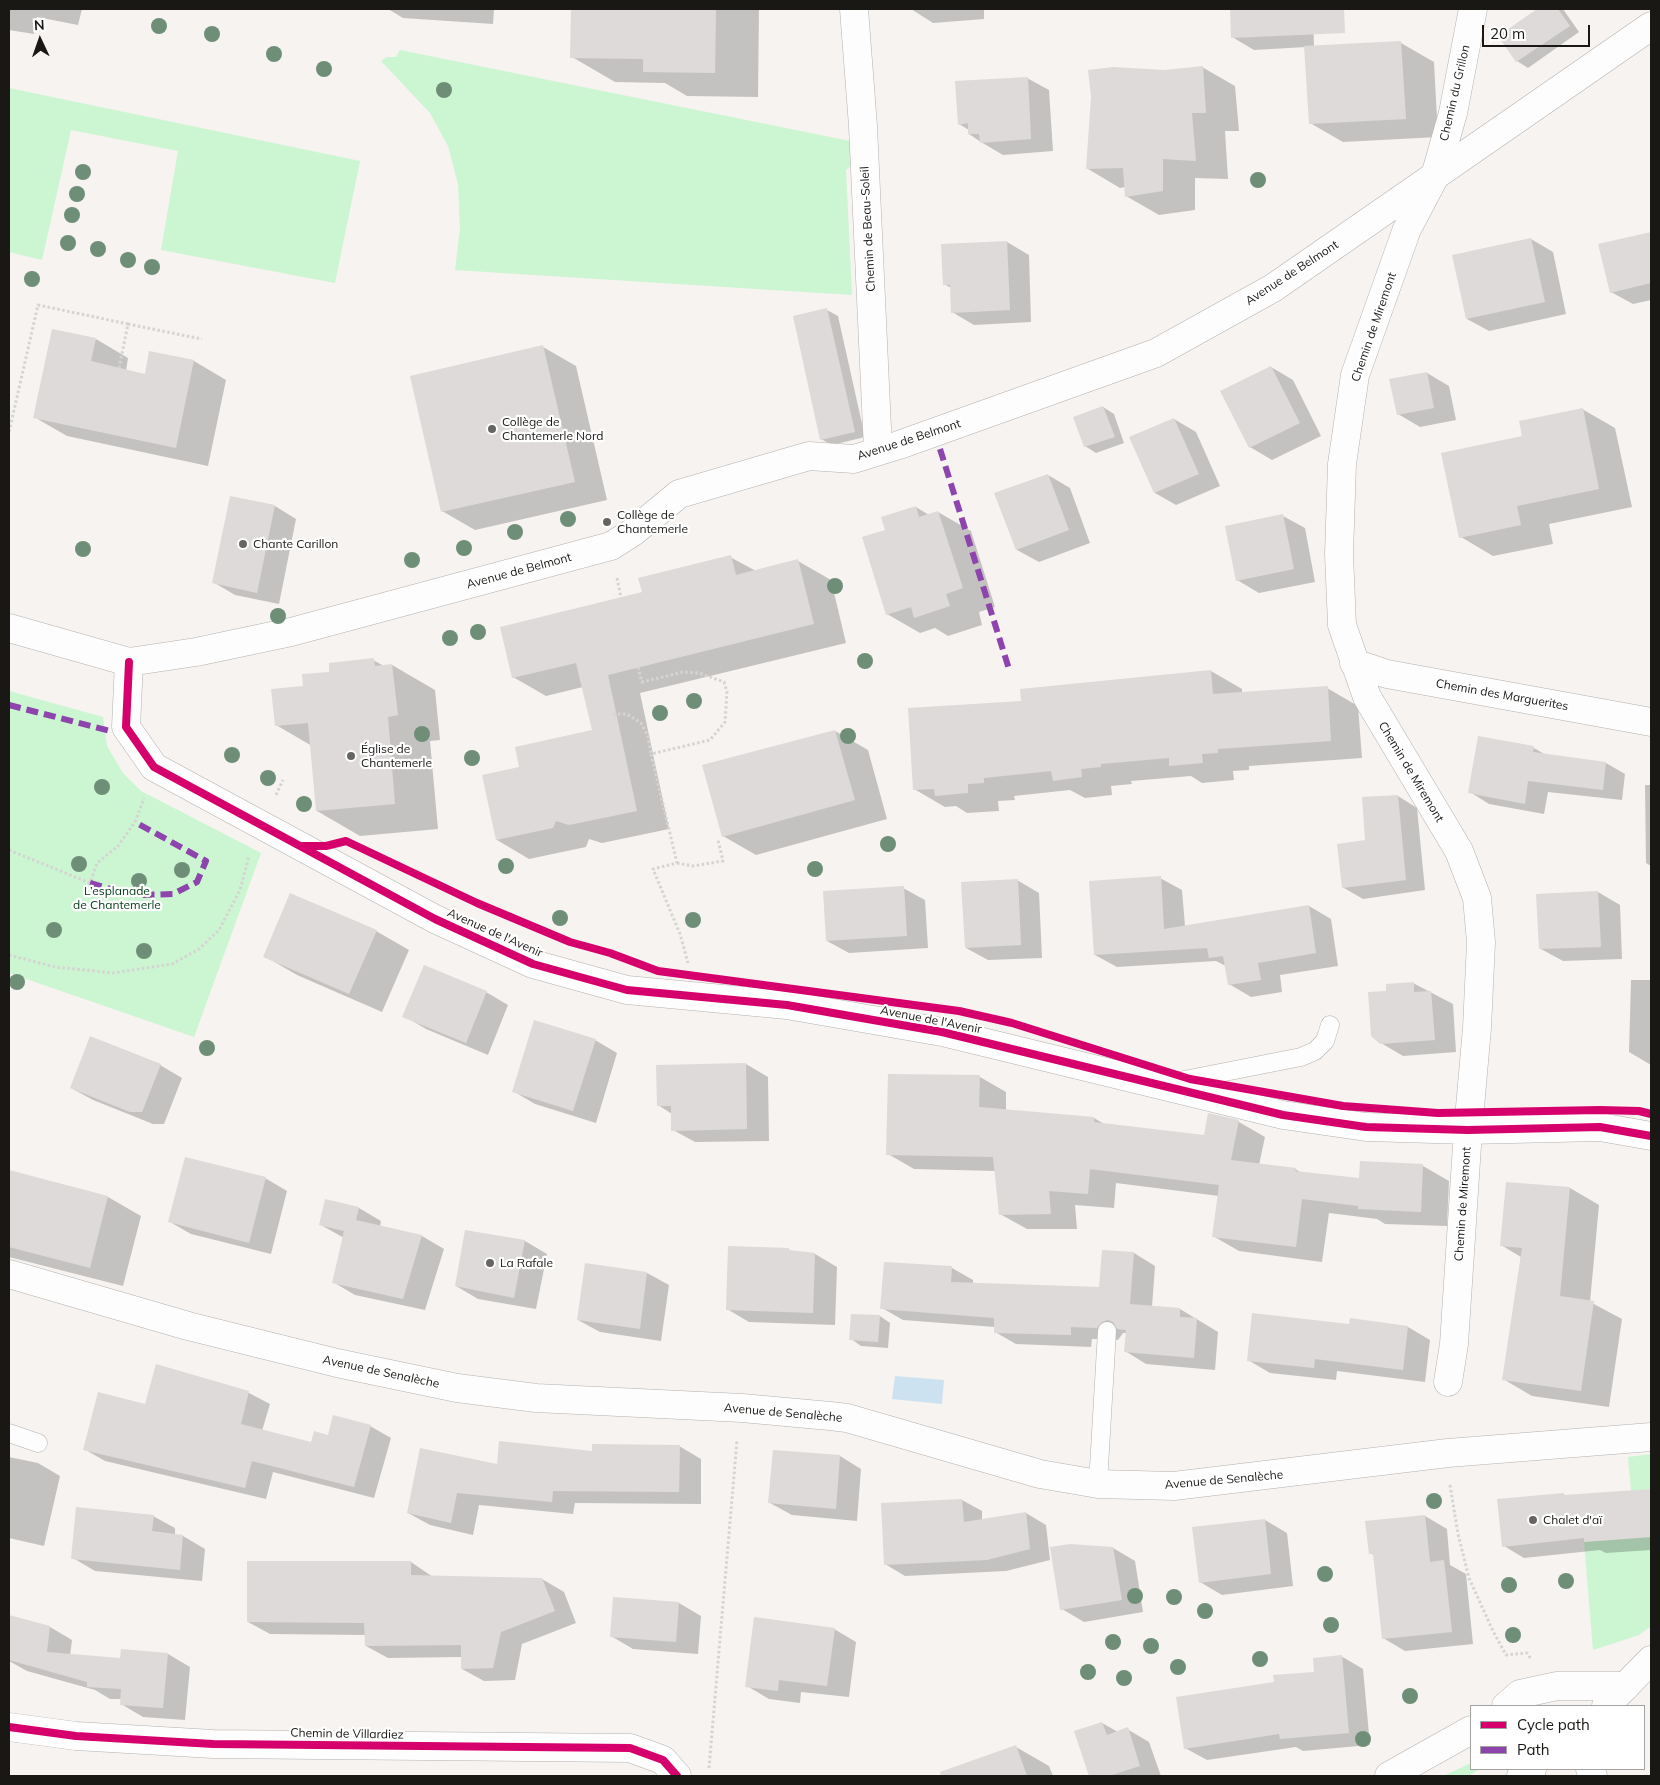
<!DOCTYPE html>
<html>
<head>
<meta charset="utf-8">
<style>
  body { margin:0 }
  #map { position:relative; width:1660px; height:1785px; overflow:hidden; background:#f6f3f0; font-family:Mulish,sans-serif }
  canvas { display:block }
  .frame { position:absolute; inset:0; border:10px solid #1a1815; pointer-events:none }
  .legend { position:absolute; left:1470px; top:1705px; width:175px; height:65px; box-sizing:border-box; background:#fff; border:1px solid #a3a3a1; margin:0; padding:6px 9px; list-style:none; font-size:15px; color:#1a1815 }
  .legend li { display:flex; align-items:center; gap:10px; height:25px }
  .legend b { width:25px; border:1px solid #a3a3a1 }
  .north { position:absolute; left:15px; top:15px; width:50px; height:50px; -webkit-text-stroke:4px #fff; paint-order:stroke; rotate:357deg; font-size:14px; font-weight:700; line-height:20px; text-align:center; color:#1a1815 }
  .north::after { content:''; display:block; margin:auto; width:18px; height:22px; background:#1a1815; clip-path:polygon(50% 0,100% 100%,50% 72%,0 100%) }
  .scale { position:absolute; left:1482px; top:25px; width:108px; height:22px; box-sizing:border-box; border:2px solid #1a1815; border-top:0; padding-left:6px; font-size:15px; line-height:18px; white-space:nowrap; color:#1a1815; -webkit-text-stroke:4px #fff; paint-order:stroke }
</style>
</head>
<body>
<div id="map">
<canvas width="1660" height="1785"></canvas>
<div class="frame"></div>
<ul class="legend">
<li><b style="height:6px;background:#d6006c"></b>Cycle path</li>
<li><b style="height:6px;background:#8e44ad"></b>Path</li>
</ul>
<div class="north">N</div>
<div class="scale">20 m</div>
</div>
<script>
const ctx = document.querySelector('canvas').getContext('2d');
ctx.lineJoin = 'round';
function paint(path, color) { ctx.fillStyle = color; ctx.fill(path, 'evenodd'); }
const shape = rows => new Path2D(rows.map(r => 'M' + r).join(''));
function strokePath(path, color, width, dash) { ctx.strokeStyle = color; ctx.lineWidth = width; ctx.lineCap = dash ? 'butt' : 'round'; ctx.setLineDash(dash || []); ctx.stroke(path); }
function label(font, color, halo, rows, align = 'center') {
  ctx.font = font + ' Mulish,sans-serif'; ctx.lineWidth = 4.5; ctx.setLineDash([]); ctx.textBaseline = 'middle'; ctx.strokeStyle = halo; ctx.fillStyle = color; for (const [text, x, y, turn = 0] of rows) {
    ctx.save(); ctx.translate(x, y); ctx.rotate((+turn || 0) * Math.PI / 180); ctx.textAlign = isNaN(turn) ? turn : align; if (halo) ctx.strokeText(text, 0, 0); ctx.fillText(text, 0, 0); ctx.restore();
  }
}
paint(shape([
  [400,50,855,142,858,159,846,170,852,295,455,270,460,228,458,184,448,146,430,113,381,61,387,57,396,57],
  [9,88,360,161,335,283,161,250,178,151,71,130,42,260,9,252],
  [9,691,103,717,107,746,123,773,141,791,261,853,194,1037,9,973],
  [1651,1454,1651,1489,1631,1491,1628,1457],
  [1651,1537,1651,1626,1639,1635,1593,1650,1584,1542],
  [1471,1763,1471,1769,1478,1770,1468,1776,1443,1776]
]), '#ccf5d2');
paint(shape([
  [895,1376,944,1380,942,1404,892,1399]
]), '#cde2f1');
paint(shape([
  [9,9,82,9,78,25,37,17,34,34,9,30],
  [388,9,494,9,493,24,403,18],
  [572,9,759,9,758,97,687,96,665,83,615,82,572,57],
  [911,9,984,9,984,19,933,23],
  [1231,9,1313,9,1314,47,1401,43,1434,62,1438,137,1343,142,1310,123,1306,47,1254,50,1232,37],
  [1540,9,1563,9,1579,32,1528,68,1517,61,1500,36],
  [1202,67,1235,86,1239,131,1225,131,1228,179,1195,178,1195,210,1159,215,1126,196,1125,187,1120,188,1088,169,1165,71],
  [1027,78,1049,90,1053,151,1003,155,981,142,969,134,969,130,959,124],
  [1651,233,1651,300,1633,304,1611,292,1600,245],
  [1531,239,1553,252,1566,314,1489,331,1467,319],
  [1007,242,1029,255,1031,322,974,325,952,312,951,288,944,284],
  [827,310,838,316,865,437,832,445,821,439],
  [96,339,128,358,126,371,146,375,194,361,226,380,208,466,67,436,34,417],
  [543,347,576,366,607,500,475,530,442,511],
  [1271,367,1293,380,1321,436,1272,460,1250,447],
  [1427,373,1449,386,1456,420,1420,427,1398,414],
  [1103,407,1114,414,1124,443,1096,453,1085,446],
  [1582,409,1615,428,1632,507,1549,524,1553,544,1493,556,1461,537,1523,437],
  [1174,419,1196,432,1220,486,1176,505,1155,493],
  [1048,475,1070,488,1090,543,1039,562,1017,550],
  [275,506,296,519,279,604,235,595,213,582],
  [916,507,929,515,938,512,971,531,995,607,979,612,982,625,948,636,935,628,920,633,887,614,887,531],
  [1283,516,1305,528,1315,582,1259,593,1237,580],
  [730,557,756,571,798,561,831,580,846,643,640,693,669,829,602,843,589,839,586,847,529,859,497,840,521,768,593,731,583,687,546,696,513,677,643,593],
  [373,660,384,666,392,665,435,690,440,740,430,741,438,829,360,836,317,811,312,746,276,725,331,673],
  [1211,671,1242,689,1242,694,1327,688,1358,706,1362,758,1249,766,1249,770,1233,771,1234,780,1202,783,1191,776,1131,781,1132,784,1111,786,1112,795,1085,798,1070,790,1014,796,1015,800,998,801,999,811,967,813,956,806,945,807,914,789,1022,702],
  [835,731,868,750,887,819,756,855,723,836,703,766],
  [1534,748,1546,755,1606,763,1625,774,1622,800,1548,792,1544,814,1489,804,1470,792],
  [1645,785,1651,785,1651,866,1646,863],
  [1398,796,1417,808,1425,890,1363,899,1344,888,1366,841],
  [1160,878,1182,890,1185,926,1309,906,1331,919,1338,966,1280,975,1282,992,1251,997,1229,984,1226,966,1216,961,1117,967,1095,955],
  [1017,880,1039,893,1042,958,988,960,966,948],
  [903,888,925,900,928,948,849,953,827,941],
  [1598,892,1620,905,1622,959,1563,961,1541,949,1538,895],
  [376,931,409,950,382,1012,297,975,264,956],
  [1631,980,1651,980,1651,1065,1629,1052],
  [1413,983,1453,1004,1456,1052,1403,1056,1381,1043,1388,992],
  [486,992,508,1005,488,1055,426,1029,404,1016],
  [595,1040,617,1053,596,1123,535,1104,513,1091],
  [746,1064,768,1077,769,1141,695,1142,673,1130,672,1114,658,1105],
  [160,1065,182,1078,164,1124,153,1124,93,1100,71,1088],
  [980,1077,1006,1092,1006,1111,1094,1118,1106,1125,1205,1137,1209,1114,1239,1122,1265,1137,1259,1165,1295,1169,1302,1173,1360,1179,1423,1166,1449,1181,1447,1226,1385,1224,1377,1219,1329,1213,1322,1262,1239,1251,1213,1236,1219,1196,1116,1183,1114,1208,1075,1205,1077,1229,1027,1229,1000,1214,996,1171,914,1169,888,1154],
  [9,1172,108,1197,141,1216,123,1286,9,1257],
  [265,1178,287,1191,271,1254,191,1234,170,1222],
  [1507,1183,1570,1188,1599,1205,1590,1302,1622,1319,1609,1407,1532,1396,1503,1379,1521,1257,1501,1245],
  [326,1201,359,1208,381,1221,380,1227,422,1236,444,1249,425,1310,355,1295,333,1282,344,1238,321,1225],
  [525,1241,547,1254,536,1309,478,1299,456,1286],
  [788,1249,794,1252,815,1254,837,1267,835,1325,749,1322,727,1309],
  [1134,1253,1155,1266,1152,1307,1180,1309,1218,1332,1215,1370,1146,1364,1125,1351,1127,1333,1123,1333,1118,1340,1092,1339,1091,1347,1016,1344,995,1332,995,1327,903,1320,882,1308,952,1268,973,1280,973,1284,1101,1288],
  [647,1273,669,1285,661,1341,600,1332,578,1320],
  [880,1316,890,1323,888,1348,861,1346,851,1339],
  [1350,1325,1408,1327,1430,1340,1425,1382,1337,1371,1336,1380,1270,1373,1248,1360],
  [157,1365,249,1393,270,1404,262,1431,312,1443,329,1436,370,1426,391,1438,374,1498,273,1472,266,1499,105,1461,84,1449,146,1405],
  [679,1446,701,1459,701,1504,575,1503,573,1514,479,1505,473,1535,430,1525,408,1513,498,1466,593,1452],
  [840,1456,861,1469,857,1521,792,1515,770,1503],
  [9,1457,38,1463,60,1476,44,1546,9,1538],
  [1651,1490,1651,1550,1606,1553,1600,1550,1524,1558,1504,1546,1563,1494,1567,1496],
  [962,1500,982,1511,982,1520,1026,1513,1046,1525,1050,1560,1006,1571,905,1576,885,1564],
  [153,1516,175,1528,175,1535,183,1536,205,1549,202,1581,95,1571,73,1558],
  [1425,1516,1447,1529,1450,1565,1466,1574,1473,1644,1405,1651,1383,1638,1375,1556,1370,1553],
  [1265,1520,1287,1533,1293,1586,1222,1595,1200,1582],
  [1113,1548,1135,1561,1143,1612,1084,1622,1062,1609],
  [411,1562,433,1577,542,1579,564,1592,576,1623,522,1644,515,1680,484,1681,462,1669,462,1657,388,1658,366,1646,366,1635,270,1634,248,1622],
  [679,1603,701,1616,698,1654,633,1649,611,1636],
  [9,1616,50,1627,72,1640,70,1656,121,1660,122,1650,168,1654,190,1667,185,1720,143,1717,121,1704,121,1699,110,1699,95,1690,27,1671,9,1661],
  [834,1629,856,1642,849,1697,801,1692,800,1703,769,1699,747,1686],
  [1341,1656,1363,1669,1370,1745,1303,1751,1296,1747,1207,1760,1185,1748,1275,1683,1316,1673],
  [1102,1723,1118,1732,1127,1729,1149,1742,1161,1776,1091,1776,1075,1732],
  [1016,1747,1049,1766,1053,1776,957,1776,954,1768]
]), '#0003');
paint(shape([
  [571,9,716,9,715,73,643,72,643,59,570,58],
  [1230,9,1344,9,1345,33,1231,38],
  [1537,9,1558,9,1570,26,1516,62,1498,36],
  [1401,41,1406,119,1309,124,1304,46],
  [1203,66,1206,113,1192,113,1196,161,1163,159,1163,191,1125,197,1123,168,1086,169,1091,97,1088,70,1113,67,1165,70],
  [1028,77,1031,139,980,143,979,134,968,134,968,123,958,125,955,81],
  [1651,232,1651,283,1610,293,1598,244],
  [1531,238,1545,302,1466,319,1452,255],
  [1007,241,1010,310,951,313,950,285,943,285,941,244],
  [827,308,855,432,820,440,793,316],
  [52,329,96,338,91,361,145,374,149,351,194,360,176,448,33,418],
  [543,345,575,482,441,512,410,376],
  [1271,366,1300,423,1249,448,1220,391],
  [1427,372,1434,408,1397,415,1389,379],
  [1103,406,1115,437,1084,447,1073,417],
  [1583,408,1599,489,1517,506,1521,525,1459,538,1441,453,1522,436,1519,421],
  [1174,418,1199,474,1154,493,1129,437],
  [1048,474,1069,530,1016,550,994,493],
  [230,496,275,505,257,593,212,583],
  [916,506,919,517,938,511,963,588,946,594,950,606,914,618,911,607,886,615,862,537,885,530,881,517],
  [1283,514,1294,569,1236,581,1225,526],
  [731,555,736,575,798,559,814,624,608,675,637,811,569,825,556,821,553,828,496,840,482,775,519,767,515,747,592,730,576,663,512,678,500,627,642,592,638,578],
  [374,658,375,666,392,664,398,715,388,717,395,804,316,811,308,723,275,726,271,689,303,686,302,674,329,672,329,663],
  [1211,670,1213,694,1328,686,1331,741,1218,749,1218,753,1202,754,1203,763,1169,766,1169,758,1101,764,1101,767,1081,769,1082,777,1053,781,1051,771,984,778,984,783,968,784,968,793,935,796,934,789,913,790,908,708,1021,701,1020,689],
  [835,730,855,800,722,837,702,765],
  [1478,736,1534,746,1533,752,1606,762,1603,790,1528,781,1525,804,1468,793],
  [1398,795,1406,880,1342,888,1337,844,1365,840,1362,797],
  [1161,876,1164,929,1309,905,1316,953,1258,963,1261,980,1228,985,1223,956,1209,958,1207,948,1094,955,1089,881],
  [1018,879,1021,945,965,948,961,882],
  [904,886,907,936,826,941,823,891],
  [1598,891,1601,947,1539,949,1536,894],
  [290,893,377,930,349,994,263,957],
  [424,965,487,991,466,1043,402,1017],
  [1414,982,1414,992,1431,991,1435,1040,1380,1044,1371,1036,1368,992,1386,991,1386,984],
  [534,1020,596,1039,573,1111,512,1092],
  [90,1036,161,1064,142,1112,130,1112,70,1088],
  [746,1063,747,1129,671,1131,671,1106,657,1106,656,1065],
  [888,1074,980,1075,979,1107,1094,1117,1094,1122,1204,1135,1208,1113,1239,1120,1231,1160,1296,1168,1295,1171,1359,1178,1360,1161,1423,1164,1421,1212,1358,1209,1358,1206,1302,1199,1296,1247,1212,1237,1219,1185,1090,1169,1088,1194,1049,1191,1051,1214,999,1215,993,1157,886,1155],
  [185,1157,266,1177,249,1243,168,1222],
  [9,1170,108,1196,90,1268,9,1247],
  [1506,1182,1570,1187,1560,1296,1594,1301,1581,1391,1502,1380,1522,1248,1500,1246],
  [325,1199,359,1207,356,1220,422,1235,403,1299,332,1283,344,1231,319,1225],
  [465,1230,525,1240,514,1298,455,1286],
  [728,1246,789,1248,789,1250,815,1253,813,1313,726,1310],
  [1102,1250,1134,1252,1130,1304,1180,1308,1180,1317,1197,1318,1194,1358,1124,1352,1126,1330,1117,1329,1113,1322,1108,1320,1102,1322,1097,1328,1071,1327,1071,1335,994,1333,994,1318,880,1309,884,1262,952,1266,951,1282,1099,1287],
  [585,1263,647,1272,640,1329,577,1320],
  [1252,1313,1349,1324,1350,1318,1408,1326,1403,1370,1315,1359,1314,1368,1247,1361],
  [851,1314,880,1315,878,1342,849,1340],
  [156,1364,249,1391,241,1424,311,1442,314,1431,328,1435,333,1415,371,1425,354,1487,252,1461,245,1488,83,1450,98,1392,145,1404],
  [499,1441,592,1451,592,1444,680,1445,679,1492,553,1491,552,1502,457,1493,451,1523,407,1513,420,1448,497,1464],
  [773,1450,840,1455,836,1509,768,1503],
  [1651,1489,1651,1537,1584,1542,1584,1538,1502,1547,1497,1499,1564,1493,1564,1495],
  [962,1499,964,1522,1026,1512,1030,1549,987,1560,884,1565,881,1503],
  [76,1507,154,1515,152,1531,183,1535,180,1570,71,1559],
  [1425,1515,1430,1562,1444,1560,1452,1632,1382,1639,1373,1554,1369,1554,1365,1521],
  [1265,1519,1271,1574,1199,1583,1192,1527],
  [1070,1544,1113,1547,1122,1600,1060,1610,1050,1547],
  [247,1561,411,1561,411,1575,542,1578,555,1611,501,1632,493,1668,461,1669,461,1645,365,1646,364,1623,247,1622],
  [613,1597,679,1602,676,1642,610,1637],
  [9,1615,50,1626,47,1652,120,1658,121,1649,168,1653,163,1708,120,1705,121,1689,87,1687,87,1682,9,1660],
  [754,1617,835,1628,827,1686,779,1680,778,1691,745,1687],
  [1342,1655,1349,1733,1280,1739,1279,1734,1184,1749,1176,1697,1274,1682,1273,1675,1314,1672,1313,1658],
  [1102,1722,1107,1735,1128,1727,1140,1766,1109,1776,1089,1776,1074,1731],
  [1016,1745,1027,1776,941,1776,940,1772]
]), '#dddad9');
const service = shape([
  [1169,1083,1301,1057,1315,1051,1325,1041,1330,1025],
  [9,1433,38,1443],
  [1098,1484,1107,1331]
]);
const minor = shape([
  [854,9,863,126,878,450],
  [9,628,129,662,196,652,291,632,611,546,633,532,679,494,809,456,854,459,899,445,1156,353,1273,288,1651,26],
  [129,662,126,727,154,767,435,919,533,964,627,990,787,1005,942,1032,1283,1115,1366,1127,1468,1130,1600,1127,1651,1136],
  [1354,663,1387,674,1651,722],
  [9,1274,188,1326,337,1363,457,1388,536,1398,742,1408,830,1416,847,1418,1040,1474,1098,1484,1174,1486,1448,1453,1651,1437],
  [1448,1382,1454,1344,1468,1130,1477,1028,1481,942,1477,898,1459,851,1367,697,1342,625,1339,554,1342,464,1355,375,1407,229,1435,176,1453,113,1473,9],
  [1506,1706,1520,1694,1557,1686,1626,1686],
  [9,1727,76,1736,213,1744,630,1748,663,1760,677,1776],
  [1590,1769,1593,1776],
  [1389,1776,1471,1730]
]);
const tertiary = shape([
  [1606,1706,1651,1660],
  [1521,1776,1532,1769]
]);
strokePath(service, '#b3b1af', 19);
strokePath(minor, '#b3b1af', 29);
strokePath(tertiary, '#b3b1af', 29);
strokePath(shape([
  [128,324,202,339],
  [9,432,38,305,128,324,119,368],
  [617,578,621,598],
  [638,667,642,682,683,672,699,673,724,682,727,692,725,722,710,740,651,754,677,863,653,869,680,934,688,963],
  [613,714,627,714,641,723,648,736,651,754],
  [276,795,283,780],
  [9,850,90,883,97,863,118,846,135,822,144,798],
  [677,863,693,866,723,861,718,840],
  [9,955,55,967,113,973,172,964,199,949,219,930,240,890,249,856],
  [1450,1485,1458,1534,1469,1578,1493,1631,1506,1655,1527,1653,1531,1659],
  [709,1768,737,1440]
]), '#d5d4d2', 3, [2.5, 2.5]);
strokePath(service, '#fefdfd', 18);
strokePath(minor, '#fefdfd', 28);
strokePath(tertiary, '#fefdfd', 28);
strokePath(shape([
  [940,449,1009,669],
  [9,705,110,731],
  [90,883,121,892,141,895,173,894,197,882,206,861,135,822]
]), '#8e44ad', 6, [12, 6]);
strokePath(shape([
  [129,662,126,727,154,767,435,919,533,964,627,990,787,1005,942,1032,1283,1115,1366,1127,1468,1130,1600,1127,1651,1136],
  [303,846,326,846,346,841,477,903,570,942,610,953,658,971,959,1011,1012,1023,1190,1079,1343,1106,1438,1113,1600,1110,1639,1111,1651,1114],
  [9,1727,76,1736,213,1744,630,1748,663,1760,677,1776]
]), '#d6006c', 8);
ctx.fillStyle = '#6f8e78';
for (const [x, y] of [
  [159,26],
  [212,34],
  [274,54],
  [324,69],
  [444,90],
  [83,172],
  [1258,180],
  [77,194],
  [72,215],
  [68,243],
  [98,249],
  [128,260],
  [152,267],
  [32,279],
  [568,519],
  [515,532],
  [464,548],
  [83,549],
  [412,560],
  [835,586],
  [278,616],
  [478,632],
  [450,638],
  [865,661],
  [694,701],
  [660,713],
  [422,734],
  [848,736],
  [232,755],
  [472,758],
  [268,778],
  [102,787],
  [304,804],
  [888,844],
  [79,864],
  [506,866],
  [815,869],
  [182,870],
  [139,881],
  [560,918],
  [693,920],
  [54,930],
  [144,951],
  [17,982],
  [207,1048],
  [1434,1501],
  [1325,1574],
  [1566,1581],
  [1509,1585],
  [1135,1596],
  [1174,1597],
  [1205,1611],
  [1331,1625],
  [1513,1635],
  [1113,1642],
  [1151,1646],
  [1260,1659],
  [1178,1667],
  [1088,1672],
  [1124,1678],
  [1410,1696],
  [1363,1739]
]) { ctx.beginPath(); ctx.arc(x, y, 8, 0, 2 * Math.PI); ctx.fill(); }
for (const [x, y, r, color] of [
  [492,429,5,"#676562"],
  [607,522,5,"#676562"],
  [243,544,5,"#676562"],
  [351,756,5,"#676562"],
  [490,1263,5,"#676562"],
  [1533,1520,5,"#676562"]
]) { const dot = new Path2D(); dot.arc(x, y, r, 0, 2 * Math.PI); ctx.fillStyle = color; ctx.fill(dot); strokePath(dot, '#fff', 2); }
label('12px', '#1a1815', '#fff', [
  ["Chemin du Grillon",1455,93,-77],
  ["Chemin de Beau-Soleil",868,229,-93],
  ["Avenue de Belmont",1292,273,-33],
  ["Chemin de Miremont",1374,327,-71],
  ["Avenue de Belmont",909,440,-18],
  ["Avenue de Belmont",519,571,-15],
  ["Chemin des Marguerites",1502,695,10],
  ["Chemin de Miremont",1411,772,59],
  ["Avenue de l'Avenir",495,933,24],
  ["Avenue de l'Avenir",931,1020,11],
  ["Chemin de Miremont",1463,1204,-86],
  ["Avenue de Senalèche",381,1372,12],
  ["Avenue de Senalèche",783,1413,5],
  ["Avenue de Senalèche",1224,1480,-5],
  ["Chemin de Villardiez",347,1734,1]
]);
label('12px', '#1a1815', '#fff', [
  ["Collège de",502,422],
  ["Chantemerle Nord",502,436],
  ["Collège de",617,515],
  ["Chantemerle",617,529],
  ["Chante Carillon",253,544],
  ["Église de",361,749],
  ["Chantemerle",361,763],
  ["La Rafale",500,1263],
  ["Chalet d'aï",1543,1520]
], 'left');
label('12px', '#003b15', '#fff', [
  ["L’esplanade",117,891],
  ["de Chantemerle",117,905]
]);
</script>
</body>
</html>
